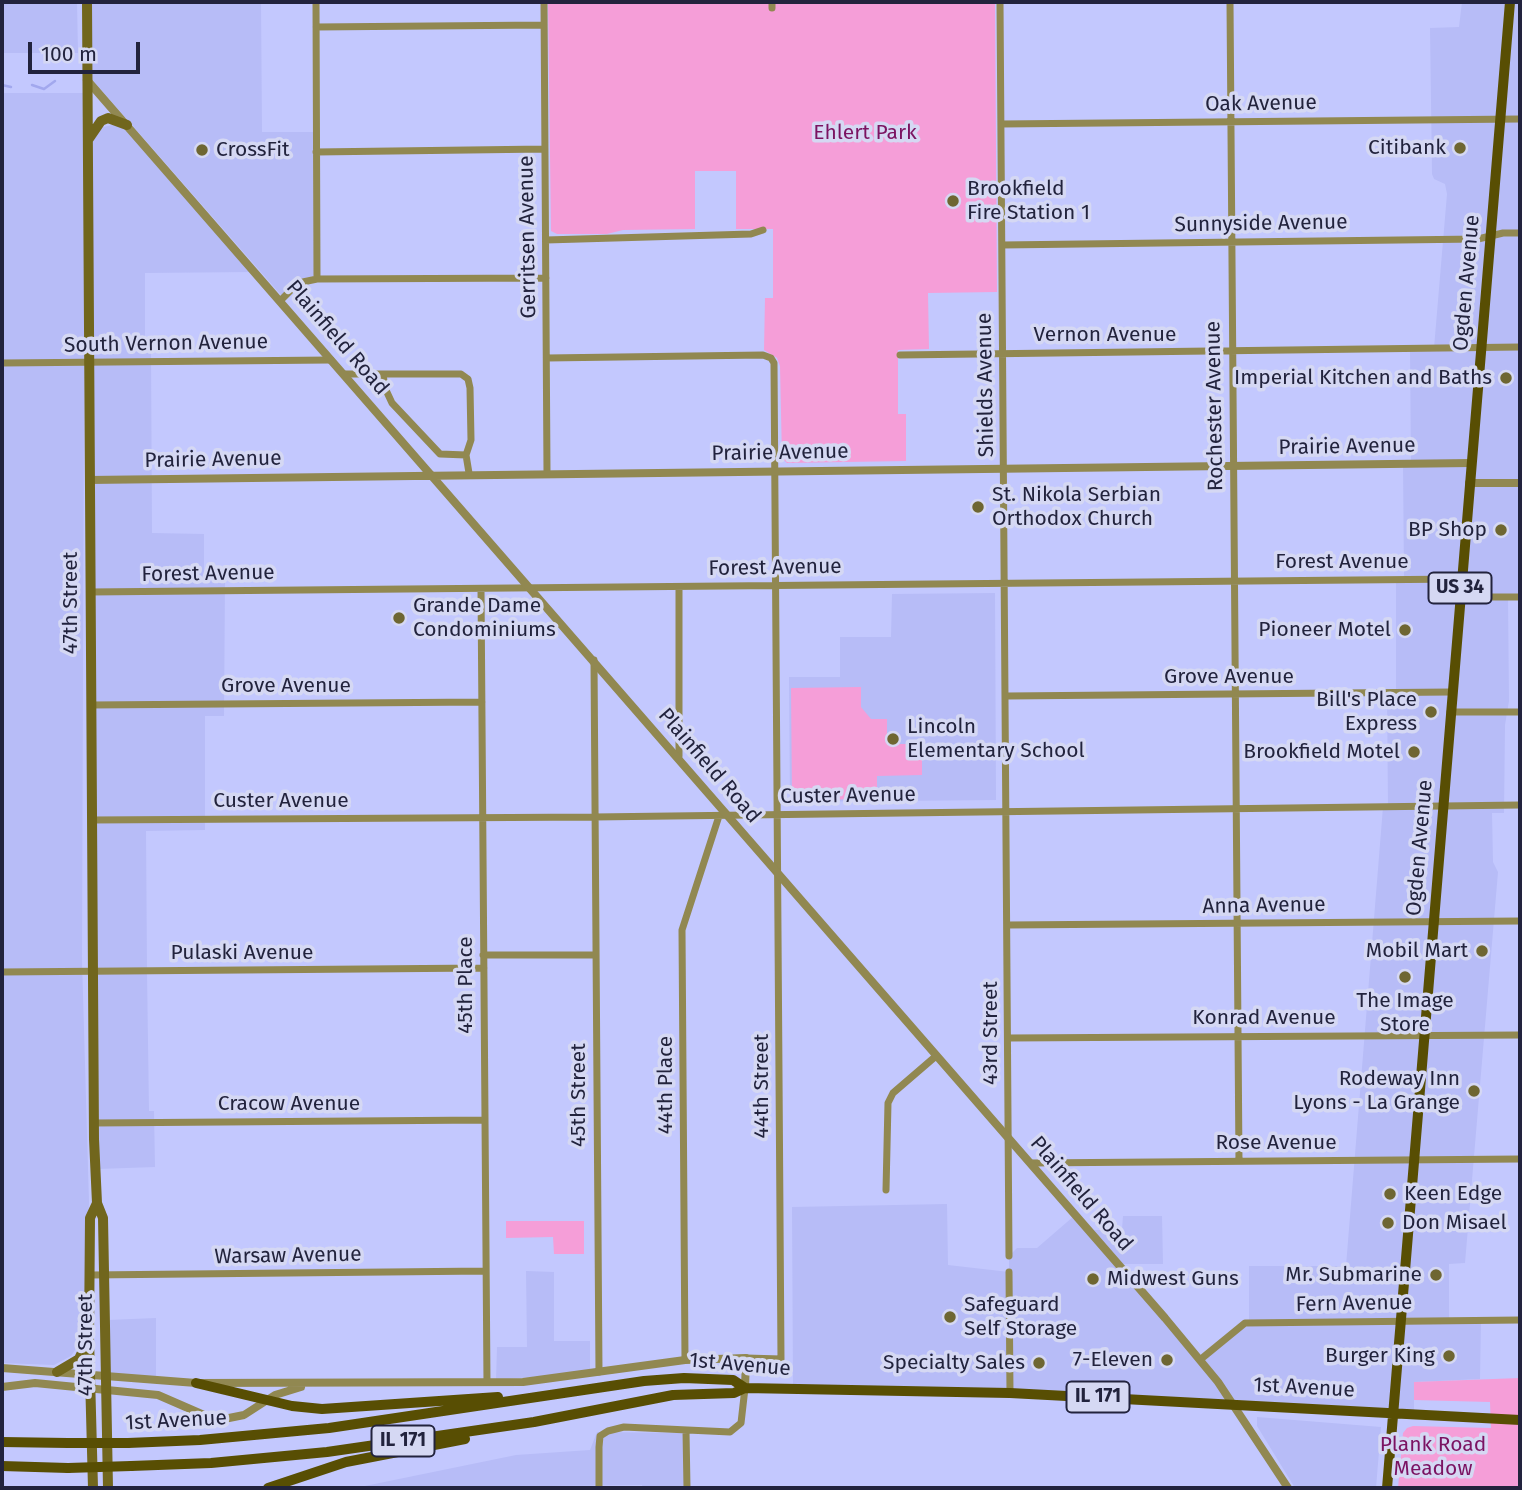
<!DOCTYPE html>
<html>
<head>
<meta charset="utf-8">
<style>
  body { margin:0 }
  #map { position:relative; width:1522px; height:1490px; overflow:hidden; background:#c3c8fe; font-family:"Fira Sans",sans-serif }
  canvas { display:block }
  .frame { position:absolute; inset:0; border:4px solid #22233d; pointer-events:none }
  .scale { position:absolute; left:28px; top:42px; width:112px; height:32px; box-sizing:border-box; border:4px solid #22233d; border-top:0; padding-left:9px; font-size:21px; line-height:24px; white-space:nowrap; color:#22233d; -webkit-text-stroke:5px #d5d8f3; paint-order:stroke }
</style>
</head>
<body>
<div id="map">
<canvas width="1522" height="1490"></canvas>
<div class="frame"></div>
<div class="scale">100 m</div>
</div>
<script>
const ctx = document.querySelector('canvas').getContext('2d');
ctx.lineJoin = 'round';
function paint(path, color) { ctx.fillStyle = color; ctx.fill(path, 'evenodd'); }
const shape = rows => new Path2D(rows.map(r => 'M' + r).join(''));
function strokePath(path, color, width, dash) { ctx.strokeStyle = color; ctx.lineWidth = width; ctx.lineCap = dash ? 'butt' : 'round'; ctx.setLineDash(dash || []); ctx.stroke(path); }
function label(font, color, halo, rows, align = 'center') {
  ctx.font = font + ' "Fira Sans",sans-serif'; ctx.lineWidth = 7; ctx.setLineDash([]); ctx.textBaseline = 'middle'; ctx.strokeStyle = halo; ctx.fillStyle = color; for (const [text, x, y, turn = 0] of rows) {
    ctx.save(); ctx.translate(x, y); ctx.rotate((+turn || 0) * Math.PI / 180); ctx.textAlign = isNaN(turn) ? turn : align; if (halo) ctx.strokeText(text, 0, 0); ctx.fillText(text, 0, 0); ctx.restore();
  }
}
paint(shape([
  [2,2,77,2,78,53,2,53],
  [90,2,261,2,262,132,313,132,314,276,300,279,281,295,90,77],
  [1462,2,1520,2,1520,597,1508,598,1509,701,1505,725,1504,813,1492,813,1493,862,1498,872,1465,1263,1449,1264,1449,1320,1481,1320,1480,1379,1414,1382,1414,1411,793,1386,792,1207,947,1204,948,1265,1009,1272,1009,1256,1017,1248,1037,1248,1074,1216,1086,1230,1122,1230,1123,1216,1162,1216,1163,1264,1120,1264,1198,1359,1249,1321,1249,1266,1346,1266,1383,807,1388,807,1387,693,1396,693,1396,579,1404,579,1403,463,1411,463,1410,349,1434,348,1447,194,1445,184,1434,179,1432,174,1430,28,1459,27],
  [2,93,85,93,82,961,89,1202,83,1338,71,1356,54,1365,2,1363],
  [116,124,126,128,253,272,145,273,145,350,151,351,152,533,204,534,204,579,225,579,224,716,205,716,205,830,146,831,147,969,95,969,91,146,100,128],
  [995,593,996,800,790,802,789,677,840,677,840,637,891,637,892,594],
  [96,973,147,973,149,1111,154,1111,155,1167,98,1169],
  [526,1271,554,1272,554,1341,590,1341,590,1372,496,1380,497,1347,527,1347],
  [156,1318,156,1379,108,1374,108,1320],
  [1257,1417,1381,1427,1376,1488,1295,1488,1257,1426],
  [597,1432,687,1433,688,1488,643,1488,642,1485,355,1488,516,1455,590,1450]
]), '#b7bcf7');
paint(shape([
  [548,2,995,2,997,292,928,293,929,349,898,350,898,414,906,414,906,461,787,463,782,458,780,366,777,358,764,350,765,298,773,298,773,229,736,229,736,171,695,171,695,229,623,230,607,234,557,234,551,231],
  [861,687,861,707,871,719,887,719,887,744,922,744,922,775,877,776,877,799,792,800,791,688],
  [506,1221,584,1221,584,1254,554,1254,553,1237,506,1238],
  [1520,1378,1520,1488,1398,1488,1403,1433,1407,1428,1413,1426,1491,1428,1490,1402,1414,1400,1414,1382]
]), '#f59ed8');
strokePath(shape([
  [2,85,11,87],
  [32,85,44,89,55,81]
]), '#a2a8ee', 2.5);
strokePath(shape([
  [316,2,317,279],
  [544,2,547,472],
  [772,2,772,8],
  [1000,2,1009,1256],
  [1230,2,1239,1161],
  [316,27,544,25],
  [1001,124,1520,119],
  [316,152,545,149],
  [546,240,751,234,763,230],
  [1002,245,1478,239,1503,233,1520,233],
  [281,300,298,283,317,279,546,278],
  [900,355,1520,347],
  [547,358,763,355,771,358,774,363,781,1359,746,1358],
  [2,363,331,360],
  [344,374,461,374,468,379,470,388,471,440,466,455,469,473],
  [383,374,385,388,392,403,440,454,466,455],
  [679,587,679,756],
  [481,589,487,1382],
  [90,592,1461,579],
  [1459,597,1520,597],
  [594,660,599,1372],
  [1007,696,1451,692],
  [91,705,482,702],
  [1450,712,1520,712],
  [92,820,594,817,1520,805],
  [1008,925,1520,921],
  [483,955,595,955],
  [2,972,484,968],
  [1009,1038,1520,1035],
  [94,1123,485,1120],
  [1031,1163,1520,1159],
  [886,1190,888,1103,893,1093,936,1056],
  [1009,1272,1010,1393],
  [90,1275,486,1271],
  [1201,1359,1245,1323,1520,1320],
  [685,1360,682,930,719,816],
  [686,1431,687,1488],
  [599,1488,599,1447,600,1436,608,1431,624,1427,730,1432,741,1423,745,1388]
]), '#918851', 7);
strokePath(shape([
  [87,80,1165,1318,1218,1382,1288,1488],
  [89,480,1471,463],
  [1469,483,1520,483],
  [2,1368,196,1383,523,1382,685,1360,746,1358,745,1388],
  [2,1387,35,1383,158,1395,204,1415,224,1419,244,1415,275,1395,301,1387]
]), '#918851', 8);
strokePath(shape([
  [87,2,94,1139,97,1203,103,1218,108,1488],
  [88,140,101,121,108,118,127,125],
  [57,1372,79,1359,87,1342],
  [93,1488,89,1338,90,1218,97,1203]
]), '#71661d', 10);
strokePath(shape([
  [196,1383,292,1406,322,1409,498,1397],
  [2,1442,68,1443],
  [128,1443,200,1440,329,1428,644,1381,684,1378,733,1380,745,1388,1010,1393,1520,1420],
  [2,1466,68,1468],
  [131,1466,211,1463,327,1452,534,1422,673,1395,734,1393,745,1388],
  [268,1488,346,1462,465,1439],
  [1387,1488,1510,2]
]), '#584e03', 10);
strokePath(shape([
  [68,1443,128,1443],
  [68,1468,131,1466]
]), '#584e03', 10);
for (const [x, y, r, color] of [
  [1460,148,7,"#6e6632"],
  [202,150,7,"#6e6632"],
  [953,201,7,"#6e6632"],
  [1506,378,7,"#6e6632"],
  [978,507,7,"#6e6632"],
  [1501,530,7,"#6e6632"],
  [399,618,7,"#6e6632"],
  [1405,630,7,"#6e6632"],
  [1431,712,7,"#6e6632"],
  [893,739,7,"#6e6632"],
  [1414,752,7,"#6e6632"],
  [1482,951,7,"#6e6632"],
  [1405,977,7,"#6e6632"],
  [1474,1091,7,"#6e6632"],
  [1390,1194,7,"#6e6632"],
  [1388,1223,7,"#6e6632"],
  [1436,1275,7,"#6e6632"],
  [1093,1279,7,"#6e6632"],
  [950,1317,7,"#6e6632"],
  [1449,1356,7,"#6e6632"],
  [1167,1360,7,"#6e6632"],
  [1039,1363,7,"#6e6632"]
]) { const dot = new Path2D(); dot.arc(x, y, r, 0, 2 * Math.PI); ctx.fillStyle = color; ctx.fill(dot); strokePath(dot, '#d5d8f3', 2.5); }
for (const [x, y, w] of [
  [1460,588,63],
  [1098,1397,63],
  [403,1441,63]
]) { const box = new Path2D(); box.roundRect(x - w / 2, y - 15.5, w, 31, 5); ctx.fillStyle = '#d5d8f3'; ctx.fill(box); strokePath(box, '#22233d', 2); }
label('bold 19px', '#22233d', null, [
  ["US 34",1460,588],
  ["IL 171",1098,1397],
  ["IL 171",403,1441]
]);
label('21px', '#22233d', '#d5d8f3', [
  ["Oak Avenue",1261,104,-1],
  ["Sunnyside Avenue",1261,224,-1],
  ["Gerritsen Avenue",528,237,-91],
  ["Ogden Avenue",1467,283,-85],
  ["Vernon Avenue",1105,335],
  ["Plainfield Road",337,338,49],
  ["South Vernon Avenue",166,344,-1],
  ["Shields Avenue",986,385,-91],
  ["Rochester Avenue",1215,406,-91],
  ["Prairie Avenue",1347,447,-1],
  ["Prairie Avenue",780,453,-1],
  ["Prairie Avenue",213,460,-1],
  ["Forest Avenue",1342,562],
  ["Forest Avenue",775,568,-1],
  ["Forest Avenue",208,574,-1],
  ["47th Street",71,603,-90],
  ["Grove Avenue",1229,677],
  ["Grove Avenue",286,686],
  ["Plainfield Road",709,766,49],
  ["Custer Avenue",848,796,-1],
  ["Custer Avenue",281,801],
  ["Ogden Avenue",1420,848,-85],
  ["Anna Avenue",1264,906,-1],
  ["Pulaski Avenue",242,953],
  ["45th Place",466,985,-90],
  ["Konrad Avenue",1264,1018],
  ["43rd Street",991,1033,-90],
  ["44th Place",666,1085,-90],
  ["44th Street",762,1086,-90],
  ["45th Street",579,1095,-90],
  ["Cracow Avenue",289,1104],
  ["Rose Avenue",1276,1143],
  ["Plainfield Road",1081,1194,49],
  ["Warsaw Avenue",288,1256,-1],
  ["Fern Avenue",1354,1304,-1],
  ["47th Street",86,1345,-90],
  ["1st Avenue",740,1365,5],
  ["1st Avenue",1304,1388,3],
  ["1st Avenue",176,1421,-3]
]);
label('21px', '#7b1362', '#d5d8f3', [
  ["Ehlert Park",865,133],
  ["Plank Road",1433,1445],
  ["Meadow",1433,1469]
]);
label('21px', '#22233d', '#d5d8f3', [
  ["Citibank",1446,148],
  ["CrossFit",216,150,"left"],
  ["Brookfield",967,189,"left"],
  ["Fire Station 1",967,213,"left"],
  ["Imperial Kitchen and Baths",1492,378],
  ["St. Nikola Serbian",992,495,"left"],
  ["Orthodox Church",992,519,"left"],
  ["BP Shop",1487,530],
  ["Grande Dame",413,606,"left"],
  ["Condominiums",413,630,"left"],
  ["Pioneer Motel",1391,630],
  ["Bill's Place",1417,700],
  ["Express",1417,724],
  ["Lincoln",907,727,"left"],
  ["Elementary School",907,751,"left"],
  ["Brookfield Motel",1400,752],
  ["Mobil Mart",1468,951],
  ["The Image",1405,1001,"center"],
  ["Store",1405,1025,"center"],
  ["Rodeway Inn",1460,1079],
  ["Lyons - La Grange",1460,1103],
  ["Keen Edge",1404,1194,"left"],
  ["Don Misael",1402,1223,"left"],
  ["Mr. Submarine",1422,1275],
  ["Midwest Guns",1107,1279,"left"],
  ["Safeguard",964,1305,"left"],
  ["Self Storage",964,1329,"left"],
  ["Burger King",1435,1356],
  ["7-Eleven",1153,1360],
  ["Specialty Sales",1025,1363]
], 'right');
</script>
</body>
</html>
